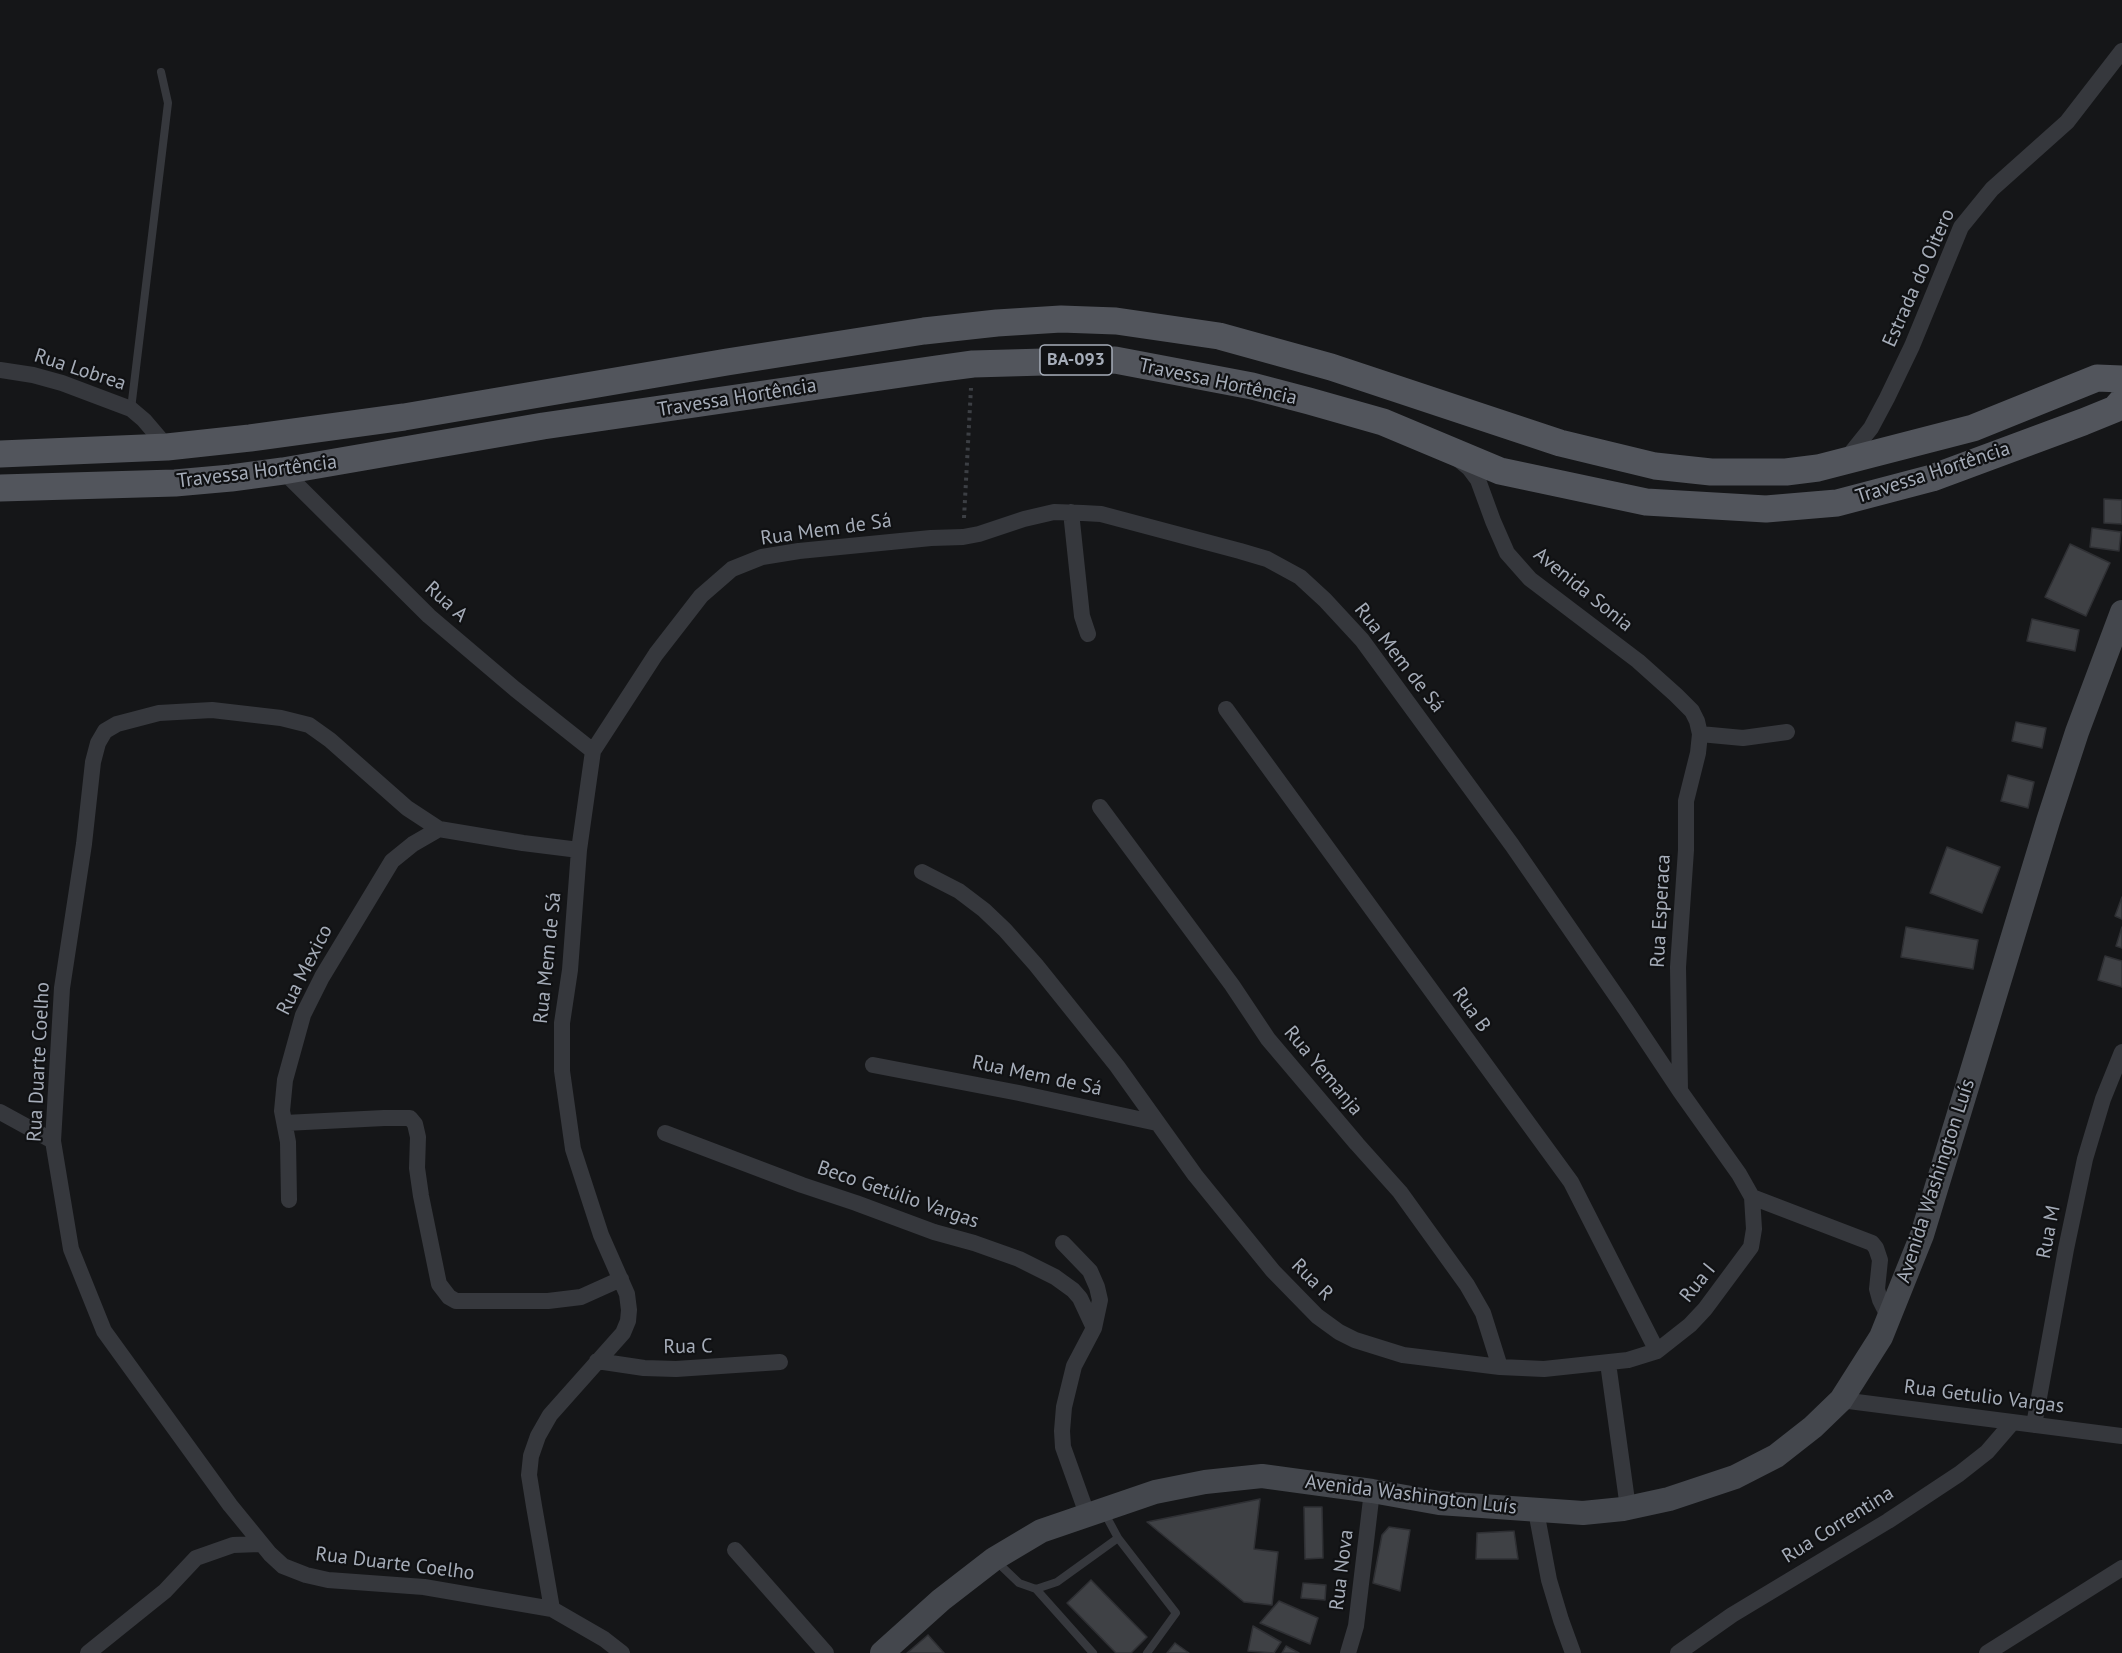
<!DOCTYPE html>
<html>
<head>
<meta charset="utf-8">
<style>
  body { margin:0 }
  canvas { display:block; background:#151618 }
</style>
</head>
<body>
<canvas width="2122" height="1653"></canvas>
<script>
const ctx = document.querySelector('canvas').getContext('2d');
ctx.lineJoin = 'round';
function paint(path, color) { ctx.fillStyle = color; ctx.fill(path, 'evenodd'); }
const shape = rows => new Path2D(rows.map(r => 'M' + r).join(''));
function strokePath(path, color, width, dash) { ctx.strokeStyle = color; ctx.lineWidth = width; ctx.lineCap = dash ? 'butt' : 'round'; ctx.setLineDash(dash || []); ctx.stroke(path); }
function label(font, color, halo, rows, align = 'center') {
  ctx.font = font + ' "PT Sans",sans-serif'; ctx.lineWidth = 4.5; ctx.setLineDash([]); ctx.textBaseline = 'middle'; ctx.strokeStyle = halo; ctx.fillStyle = color; for (const [text, x, y, turn = 0] of rows) {
    ctx.save(); ctx.translate(x, y); ctx.rotate((+turn || 0) * Math.PI / 180); ctx.textAlign = isNaN(turn) ? turn : align; if (halo) ctx.strokeText(text, 0, 0); ctx.fillText(text, 0, 0); ctx.restore();
  }
}
const building = shape([
  [2104,499,2122,500,2122,524,2104,523,2104,499],
  [2092,528,2121,532,2119,551,2090,547,2092,528],
  [2070,544,2110,563,2086,616,2045,597,2070,544],
  [2032,619,2079,630,2075,651,2027,641,2032,619],
  [2016,722,2046,728,2042,748,2012,741,2016,722],
  [2008,775,2034,782,2028,808,2001,801,2008,775],
  [1947,847,2000,867,1982,913,1930,893,1947,847],
  [2122,897,2122,919,2115,916,2122,897],
  [1906,927,1978,940,1973,969,1901,957,1906,927],
  [2122,927,2122,948,2116,946,2122,927],
  [2105,956,2122,961,2122,987,2098,980,2105,956],
  [1260,1499,1254,1549,1278,1552,1272,1605,1244,1602,1147,1522,1260,1499],
  [1304,1507,1322,1507,1323,1558,1305,1559,1304,1507],
  [1389,1527,1410,1530,1400,1591,1373,1583,1382,1535,1389,1527],
  [1514,1531,1518,1559,1476,1559,1477,1533,1514,1531],
  [1091,1580,1147,1637,1131,1653,1116,1653,1067,1603,1091,1580],
  [1303,1583,1326,1585,1325,1600,1301,1598,1303,1583],
  [1279,1601,1318,1618,1310,1644,1260,1623,1279,1601],
  [1253,1626,1281,1642,1274,1653,1248,1651,1253,1626],
  [928,1635,944,1653,907,1653,928,1635],
  [1175,1643,1189,1653,1167,1653,1175,1643],
  [1286,1646,1299,1653,1282,1653,1286,1646]
]);
paint(building, '#3f4145');
strokePath(building, '#2f3034', 1.5);
strokePath(shape([
  [964,518,971,388]
]), '#3c3f44', 4, [3, 4.5]);
strokePath(shape([
  [131,409,168,103,161,72],
  [1104,1512,1118,1538,1176,1613,1147,1653],
  [996,1561,1019,1583,1036,1589,1057,1582,1118,1538],
  [1036,1589,1093,1653]
]), '#36383d', 8);
strokePath(shape([
  [0,370,33,375,62,383,131,409,144,420,167,447],
  [1458,459,1469,468,1478,480,1493,521,1507,553,1530,579,1638,661,1676,695,1692,711,1697,721,1700,734,1743,738,1787,732],
  [1848,460,1851,453,1871,428,1887,398,1912,346,1961,227,1992,189,2067,122,2122,51],
  [283,471,429,616,515,689,593,751],
  [1071,512,1082,616,1088,634],
  [1226,709,1571,1182,1657,1351],
  [1100,807,1232,985,1268,1039,1357,1144,1400,1192,1467,1285,1483,1313,1500,1367],
  [579,850,523,843,439,829,407,808,330,740,309,725,281,718,212,710,159,713,117,724,105,731,98,743,93,762,84,844,62,988,53,1141,71,1249,104,1331,230,1505,270,1554,283,1566,306,1575,328,1580,424,1587,552,1609,604,1639,622,1653],
  [873,1065,1019,1093,1157,1123],
  [1680,1091,1678,967,1686,850,1686,801,1698,753,1700,734],
  [0,1112,53,1141],
  [285,1123,384,1118,410,1118,415,1124,418,1137,417,1168,421,1196,439,1284,449,1297,456,1301,548,1301,581,1297,621,1279],
  [665,1133,802,1185,856,1203,934,1232,974,1243,1019,1259,1055,1277,1073,1290,1080,1298,1094,1328],
  [1752,1197,1872,1243,1876,1248,1880,1260,1877,1289,1880,1300,1889,1318],
  [289,1200,288,1142,282,1111,285,1080,303,1015,322,977,392,861,413,844,439,829],
  [1063,1243,1090,1271,1097,1287,1100,1300,1094,1328,1074,1366,1064,1407,1062,1431,1063,1447,1087,1514],
  [597,1361,644,1368,676,1369,780,1362],
  [1608,1363,1628,1508],
  [1841,1400,2122,1436],
  [2034,1425,2066,1249,2085,1159,2103,1099,2122,1052],
  [1536,1511,1549,1580,1561,1620,1573,1653],
  [735,1550,826,1653],
  [552,1609,534,1506,529,1475,531,1456,538,1436,550,1415,623,1333,628,1321,629,1310,627,1294,601,1235,573,1149,562,1071,562,1023,570,970,579,850,593,751,656,654,701,596,732,569,762,557,799,551,931,538,963,537,979,534,1024,519,1054,512,1083,513,1101,514,1240,551,1267,559,1300,577,1325,600,1362,640,1512,845,1626,1010,1680,1091,1739,1174,1752,1197,1754,1229,1751,1247,1705,1309,1690,1325,1657,1351,1628,1360,1544,1369,1500,1367,1403,1355,1355,1340,1339,1332,1317,1316,1273,1271,1195,1175,1117,1066,1036,965,1005,930,984,910,959,891,922,872],
  [88,1653,165,1591,196,1558,233,1545,260,1544],
  [1348,1653,1356,1626,1372,1491],
  [1678,1653,1732,1615,1888,1521,1959,1474,1987,1452,2012,1423],
  [1987,1653,2122,1568]
]), '#36383d', 16);
strokePath(shape([
  [882,1653,941,1600,994,1559,1041,1531,1155,1492,1205,1482,1262,1476,1372,1491,1439,1503,1583,1513,1623,1509,1669,1499,1735,1477,1776,1456,1813,1427,1841,1400,1881,1337,1922,1235,2048,821,2077,732,2122,612]
]), '#44474d', 24);
strokePath(shape([
  [0,454,167,447,250,438,404,417,727,362,924,331,997,323,1061,319,1116,321,1219,336,1331,367,1560,443,1655,466,1711,472,1786,472,1818,468,1973,428,2097,378,2122,379],
  [0,488,175,483,231,478,283,471,543,426,936,369,973,364,1115,360,1252,386,1309,401,1383,422,1500,471,1646,502,1766,509,1837,503,1932,478,2083,422,2115,409,2122,401]
]), '#52555c', 27);
for (const [x, y, w] of [
  [1076,360,72]
]) { const box = new Path2D(); box.roundRect(x - w / 2, y - 15, w, 30, 4.5); ctx.fillStyle = '#101113'; ctx.fill(box); strokePath(box, '#a6adb9', 1.5); }
label('bold 18px', '#a6adb9', null, [
  ["BA-093",1076,360]
]);
label('20px', '#a6adb9', '#101113', [
  ["Estrada do Oitero",1919,278,-66],
  ["Rua Lobrea",80,370,18],
  ["Travessa Hortência",1218,382,12],
  ["Travessa Hortência",737,398,-9],
  ["Travessa Hortência",257,472,-7],
  ["Travessa Hortência",1933,473,-18],
  ["Rua Mem de Sá",826,530,-8],
  ["Avenida Sonia",1583,590,39],
  ["Rua A",446,602,42],
  ["Rua Mem de Sá",1399,658,52],
  ["Rua Esperaca",1661,911,-87],
  ["Rua Mem de Sá",548,958,-84],
  ["Rua Mexico",305,970,-63],
  ["Rua B",1471,1010,54],
  ["Rua Duarte Coelho",39,1062,-87],
  ["Rua Yemanja",1323,1071,50],
  ["Rua Mem de Sá",1037,1076,12],
  ["Avenida Washington Luís",1936,1181,-72],
  ["Beco Getúlio Vargas",898,1195,19],
  ["Rua M",2049,1232,-79],
  ["Rua R",1312,1280,45],
  ["Rua I",1698,1283,-51],
  ["Rua C",688,1347,-1],
  ["Rua Getulio Vargas",1984,1397,7],
  ["Avenida Washington Luís",1411,1495,7],
  ["Rua Correntina",1838,1525,-32],
  ["Rua Duarte Coelho",395,1564,7],
  ["Rua Nova",1342,1570,-83]
]);
</script>
</body>
</html>
